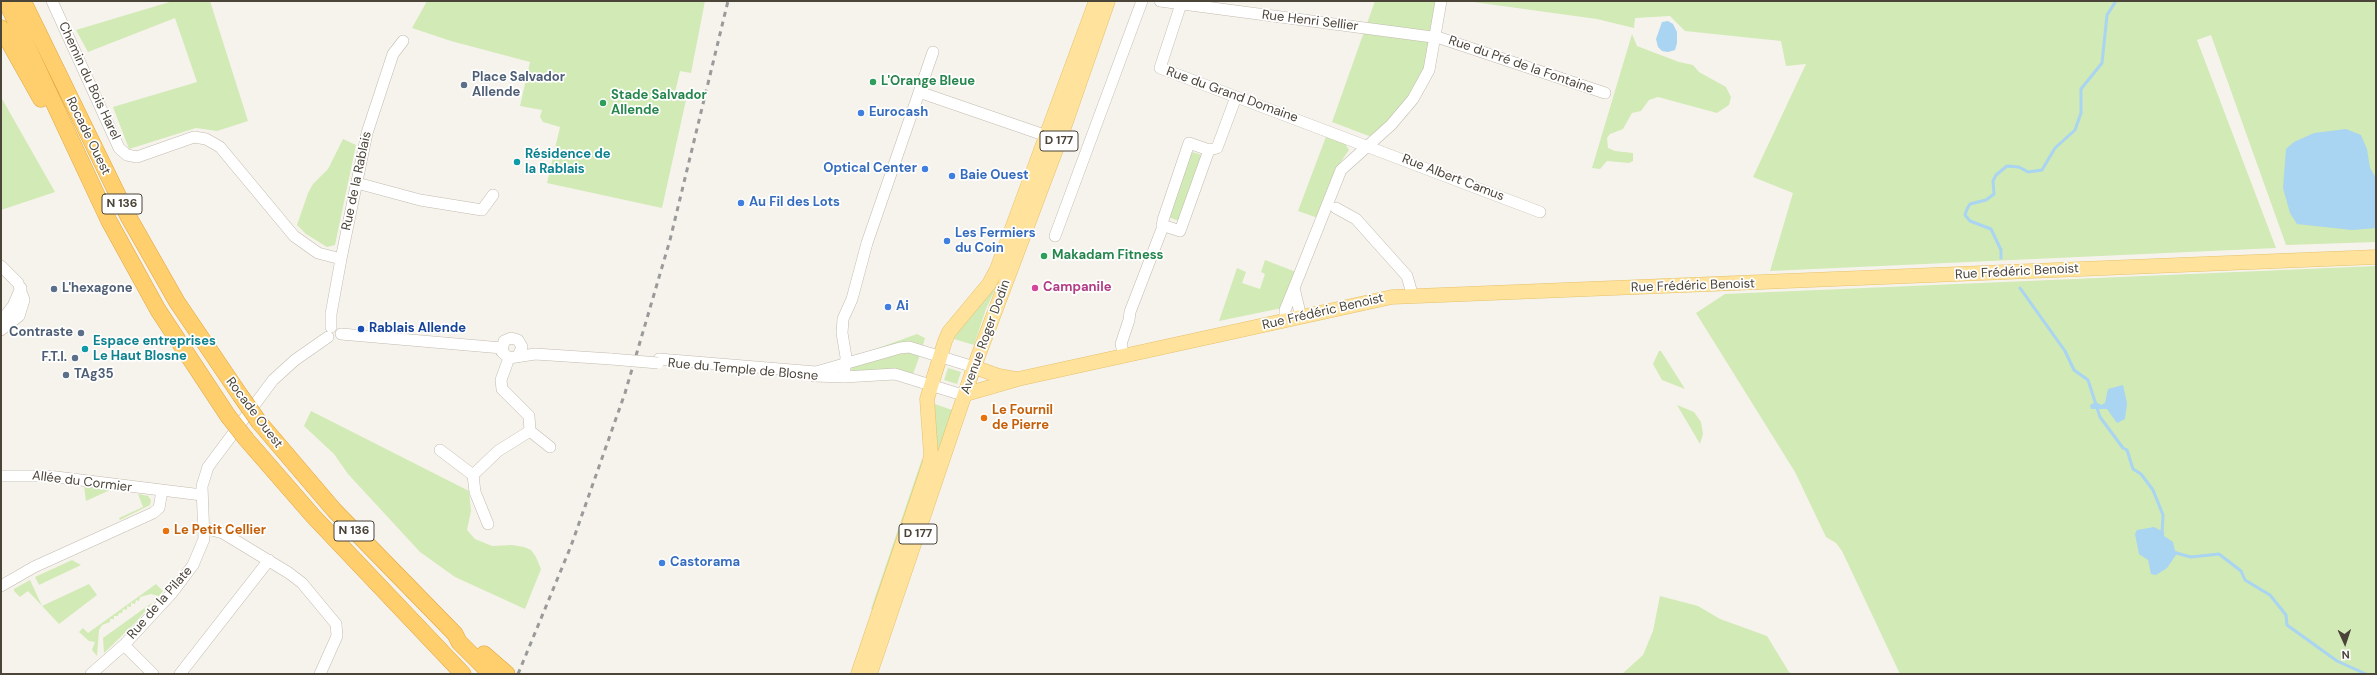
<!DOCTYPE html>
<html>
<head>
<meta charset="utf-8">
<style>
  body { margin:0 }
  #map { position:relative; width:2377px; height:675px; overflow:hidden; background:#f6f3ec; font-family:"DM Sans",sans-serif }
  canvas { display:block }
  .frame { position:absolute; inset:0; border:2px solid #4b4439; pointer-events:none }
  .north { position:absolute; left:2325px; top:623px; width:40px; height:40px; -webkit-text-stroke:3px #fff; paint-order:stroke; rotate:177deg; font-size:11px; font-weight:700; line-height:16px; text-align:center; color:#4b4439 }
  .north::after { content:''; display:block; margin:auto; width:14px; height:18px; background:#4b4439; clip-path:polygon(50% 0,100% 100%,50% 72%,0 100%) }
</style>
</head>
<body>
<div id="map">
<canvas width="2377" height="675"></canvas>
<div class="frame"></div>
<div class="north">N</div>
</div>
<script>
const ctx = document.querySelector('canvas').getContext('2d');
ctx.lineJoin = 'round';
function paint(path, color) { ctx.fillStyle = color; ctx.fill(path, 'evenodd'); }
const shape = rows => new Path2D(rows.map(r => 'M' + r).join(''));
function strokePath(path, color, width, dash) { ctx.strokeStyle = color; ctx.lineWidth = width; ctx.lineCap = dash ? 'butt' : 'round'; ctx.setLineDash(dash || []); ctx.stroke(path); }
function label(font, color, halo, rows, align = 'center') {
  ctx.font = font + ' "DM Sans",sans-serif'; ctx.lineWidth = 3.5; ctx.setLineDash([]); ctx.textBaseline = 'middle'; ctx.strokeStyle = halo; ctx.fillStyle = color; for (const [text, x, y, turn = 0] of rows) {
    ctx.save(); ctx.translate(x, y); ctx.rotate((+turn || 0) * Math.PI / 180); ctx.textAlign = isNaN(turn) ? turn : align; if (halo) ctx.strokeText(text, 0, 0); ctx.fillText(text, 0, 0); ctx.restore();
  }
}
paint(shape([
  [173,1,210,1,248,121,217,131,196,128,129,149,113,107,197,82,175,18,88,52,76,30],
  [427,1,705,1,691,73,680,71,674,97,686,100,662,208,547,183,560,127,543,122,540,117,542,110,520,106,530,62,451,41,412,28],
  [1375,1,1441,1,1429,70,1391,125,1369,136,1332,122],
  [1466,1,2376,1,2376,242,2286,245,2211,35,2197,40,2276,248,1770,271,1793,193,1753,177,1806,64,1786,66,1781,41,1685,31,1670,16,1635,18,1634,28,1597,19],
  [1632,34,1637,46,1679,62,1693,65,1699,72,1726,87,1731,97,1729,105,1717,113,1658,97,1649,100,1641,111,1632,113,1623,129,1610,134,1607,138,1608,148,1615,151,1633,153,1633,161,1629,163,1607,161,1600,169,1592,168],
  [1,97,55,192,1,210],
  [1327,134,1344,142,1349,150,1335,170,1318,218,1298,211],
  [343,139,356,145,335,245,327,247,306,234,297,225,308,193,313,184,328,169],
  [1192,152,1202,155,1179,221,1168,217],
  [1265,260,1296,272,1282,308,1219,321,1237,268,1246,272,1242,283,1260,289,1265,274,1261,272],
  [2376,266,2376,674,1900,674,1842,551,1836,543,1826,537,1795,472,1696,313,1725,294],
  [999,281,986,309,974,345,954,339,958,331],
  [917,334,925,338,923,345,906,342,871,353,870,351],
  [901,351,920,355,913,374,852,371,850,366],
  [1659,351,1661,351,1685,389,1662,380,1653,364],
  [948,368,961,372,957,384,944,380],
  [932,403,955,411,936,467],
  [1677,405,1694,412,1701,422,1703,434,1700,444],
  [311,411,469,491,471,511,467,530,475,539,492,546,512,545,524,547,531,550,536,557,541,569,525,609,455,577,420,552,348,474,334,454,304,426],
  [922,459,924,460,876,611,871,609],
  [84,486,110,490,86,501],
  [138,494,148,496,151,500,150,505,120,520,119,518,143,507],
  [72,560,81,565,39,585,35,577],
  [30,580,42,606,89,584,97,595,59,624,28,591,20,597,14,591,14,589],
  [156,584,163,591,159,596,151,594,140,597,139,601,136,600,135,604,131,603,131,607,127,606,127,610,123,609,122,613,119,613,118,616,114,616,114,619,110,619,110,622,102,625,99,630,97,656,92,650,95,642,89,641,79,632,83,628,88,633],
  [1660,596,1698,606,1720,619,1767,636,1789,672,1793,674,1622,674,1643,655,1653,631],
  [153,602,136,622,104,653,103,638]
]), '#d2eab5');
paint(shape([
  [1668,21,1673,24,1677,32,1677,43,1675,50,1668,52,1662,51,1658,47,1656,39,1662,22],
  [2346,129,2361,135,2367,149,2370,168,2376,178,2376,228,2352,230,2297,224,2290,213,2283,188,2286,149,2294,142,2314,133],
  [2123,385,2127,403,2125,419,2117,423,2107,409,2091,409,2090,405,2096,402,2101,405,2105,403,2108,389],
  [2154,527,2164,532,2164,536,2173,542,2175,551,2178,552,2167,568,2156,575,2151,574,2148,560,2139,554,2135,534,2137,530]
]), '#a9d4f2');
strokePath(shape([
  [2001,258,2001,250,1991,229,1970,221,1965,215,1967,209,1970,204,1986,200,1994,194,1993,181,1996,175,2007,166,2019,167,2028,172,2042,170,2055,148,2075,130,2081,113,2081,89,2102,63,2107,15,2116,1],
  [2020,288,2065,351,2074,370,2088,380,2100,417,2123,448,2127,450,2133,469,2141,474,2153,490,2163,515,2162,534],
  [2176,553,2191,557,2219,554,2241,571,2245,580,2270,595,2286,615,2287,625,2337,661,2366,674]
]), '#a9d4f2', 3);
const minor = shape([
  [52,1,119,148,127,155,137,157,194,137,206,139,220,147,294,236,318,253,341,259],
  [1160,1,1440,38,1605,93],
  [1181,4,1160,68,1540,212],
  [919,92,1047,136],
  [357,183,420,200,482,210,493,195],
  [1336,208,1356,219,1407,276,1413,297],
  [1162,225,1180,231,1209,150],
  [1055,236,1142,1],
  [1,266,18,283,24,300,19,316,1,330],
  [1294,288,1341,170,1391,125,1413,99,1429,70,1441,1],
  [1285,320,1285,310,1294,288,1301,317],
  [1,321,13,306,21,288],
  [331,327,331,314,341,259,367,133,393,54,403,41],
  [341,334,502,348],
  [518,356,522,347,518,340,511,338,504,341,502,352,509,358,535,354,611,359],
  [1124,357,1121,344,1129,320,1130,312,1162,229,1163,220,1189,143,1209,150,1217,148,1236,97],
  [659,359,816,372,900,348,909,347,974,367],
  [814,376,844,377,895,374,956,393,966,394],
  [844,377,846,357,842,333,843,319,852,299,867,243,933,52],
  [530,431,550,447],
  [440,450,473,475],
  [1,476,48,476,202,495],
  [488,524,475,492,473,475,498,451,530,431,529,416,502,389,501,380,509,358],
  [204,528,223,533,289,573,302,583,336,624,337,636,320,674],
  [1,586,34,567,153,513,159,508,162,491],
  [124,645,153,674],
  [91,674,124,645,172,593,193,565,204,539,202,486,208,467,273,380,295,360,328,337],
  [180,674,269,560]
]);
const major = shape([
  [974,367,999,376,1016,379],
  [966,394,1018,379,1392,297,2376,257],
  [858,674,929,465,931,455,927,399,945,341,949,332,989,284,997,269,1096,1],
  [870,674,974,367,1060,139,1108,1]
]);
const highway = shape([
  [6,1,109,221,158,310,228,416],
  [23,1,128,216,177,302,240,395],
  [1,28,41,99],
  [259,422,334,510,455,634,459,642,491,674],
  [246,439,313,516,463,674],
  [484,654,507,674]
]);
strokePath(minor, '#c2bbae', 12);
strokePath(major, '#e6c16a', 15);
strokePath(highway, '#e0a43c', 17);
strokePath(minor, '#fff', 11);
strokePath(major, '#ffe39c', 14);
strokePath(highway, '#ffcf6e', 16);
strokePath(shape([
  [518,674,571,546,625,393,670,240,728,1]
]), '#9a9a9a', 3, [5, 5]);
const minorBridge = shape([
  [611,359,658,363]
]);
const highwayBridge = shape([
  [240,395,259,422],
  [228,416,246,439]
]);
strokePath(minorBridge, '#c2bbae', 12, []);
strokePath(highwayBridge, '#e0a43c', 17, []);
strokePath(minorBridge, '#fff', 11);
strokePath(highwayBridge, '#ffcf6e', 16);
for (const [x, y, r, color] of [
  [873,82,4,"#2e9e5b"],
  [464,85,4,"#5c6f8a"],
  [603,103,4,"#2e9e5b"],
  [861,113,4,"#3f7fe0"],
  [517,162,4,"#0f9aa8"],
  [925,169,4,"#3f7fe0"],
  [952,176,4,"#3f7fe0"],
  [741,203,4,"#3f7fe0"],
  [947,241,4,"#3f7fe0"],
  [1044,256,4,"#2e9e5b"],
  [1035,288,4,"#d1479c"],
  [54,289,4,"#5c6f8a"],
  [888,307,4,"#3f7fe0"],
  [361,329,4,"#1a4fb4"],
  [81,333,4,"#5c6f8a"],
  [85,349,4,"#0f9aa8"],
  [75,358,4,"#5c6f8a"],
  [66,375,4,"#5c6f8a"],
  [984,418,4,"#e8710a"],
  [166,531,4,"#e8710a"],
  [662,563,4,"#3f7fe0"]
]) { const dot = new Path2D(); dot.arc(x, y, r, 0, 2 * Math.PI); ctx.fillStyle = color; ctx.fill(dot); strokePath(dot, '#fff', 1.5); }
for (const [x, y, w] of [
  [1059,141,38],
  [122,204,40],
  [354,531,40],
  [918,534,38]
]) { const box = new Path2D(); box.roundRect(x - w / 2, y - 10, w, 20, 3); ctx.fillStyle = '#fff'; ctx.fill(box); strokePath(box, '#4b4439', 1); }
label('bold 12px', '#4b4439', null, [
  ["D 177",1059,141],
  ["N 136",122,204],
  ["N 136",354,531],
  ["D 177",918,534]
]);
label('13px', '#4b4439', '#fff', [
  ["Rue Henri Sellier",1310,21,7],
  ["Rue du Pré de la Fontaine",1521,65,19],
  ["Chemin du Bois Harel",89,81,65],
  ["Rue du Grand Domaine",1232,95,20],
  ["Rocade Ouest",88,136,64],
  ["Rue Albert Camus",1453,178,21],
  ["Rue de la Rablais",357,181,-78],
  ["Rue Frédéric Benoist",2017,272,-3],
  ["Rue Frédéric Benoist",1693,286,-2],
  ["Rue Frédéric Benoist",1323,312,-13],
  ["Avenue Roger Dodin",986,337,-70],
  ["Rue du Temple de Blosne",743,370,5],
  ["Rocade Ouest",254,413,53],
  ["Allée du Cormier",82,482,7],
  ["Rue de la Pilate",160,603,-49]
]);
label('bold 13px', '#4e5e75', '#fff', [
  ["Place Salvador",472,78],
  ["Allende",472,93],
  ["L'hexagone",62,289],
  ["Contraste",73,333,"right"],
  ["F.T.I.",67,358,"right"],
  ["TAg35",74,375]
], 'left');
label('bold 13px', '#27864d', '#fff', [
  ["L'Orange Bleue",881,82],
  ["Stade Salvador",611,96],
  ["Allende",611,111],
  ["Makadam Fitness",1052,256]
], 'left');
label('bold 13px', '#366cbe', '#fff', [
  ["Eurocash",869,113],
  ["Optical Center",917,169,"right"],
  ["Baie Ouest",960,176],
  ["Au Fil des Lots",749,203],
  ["Les Fermiers",955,234],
  ["du Coin",955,249],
  ["Ai",896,307],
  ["Castorama",670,563]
], 'left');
label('bold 13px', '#0d838f', '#fff', [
  ["Résidence de",525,155],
  ["la Rablais",525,170],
  ["Espace entreprises",93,342],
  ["Le Haut Blosne",93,357]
], 'left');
label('bold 13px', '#b23c85', '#fff', [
  ["Campanile",1043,288]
], 'left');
label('bold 13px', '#164399', '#fff', [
  ["Rablais Allende",369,329]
], 'left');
label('bold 13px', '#c56008', '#fff', [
  ["Le Fournil",992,411],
  ["de Pierre",992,426],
  ["Le Petit Cellier",174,531]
], 'left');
</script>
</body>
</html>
